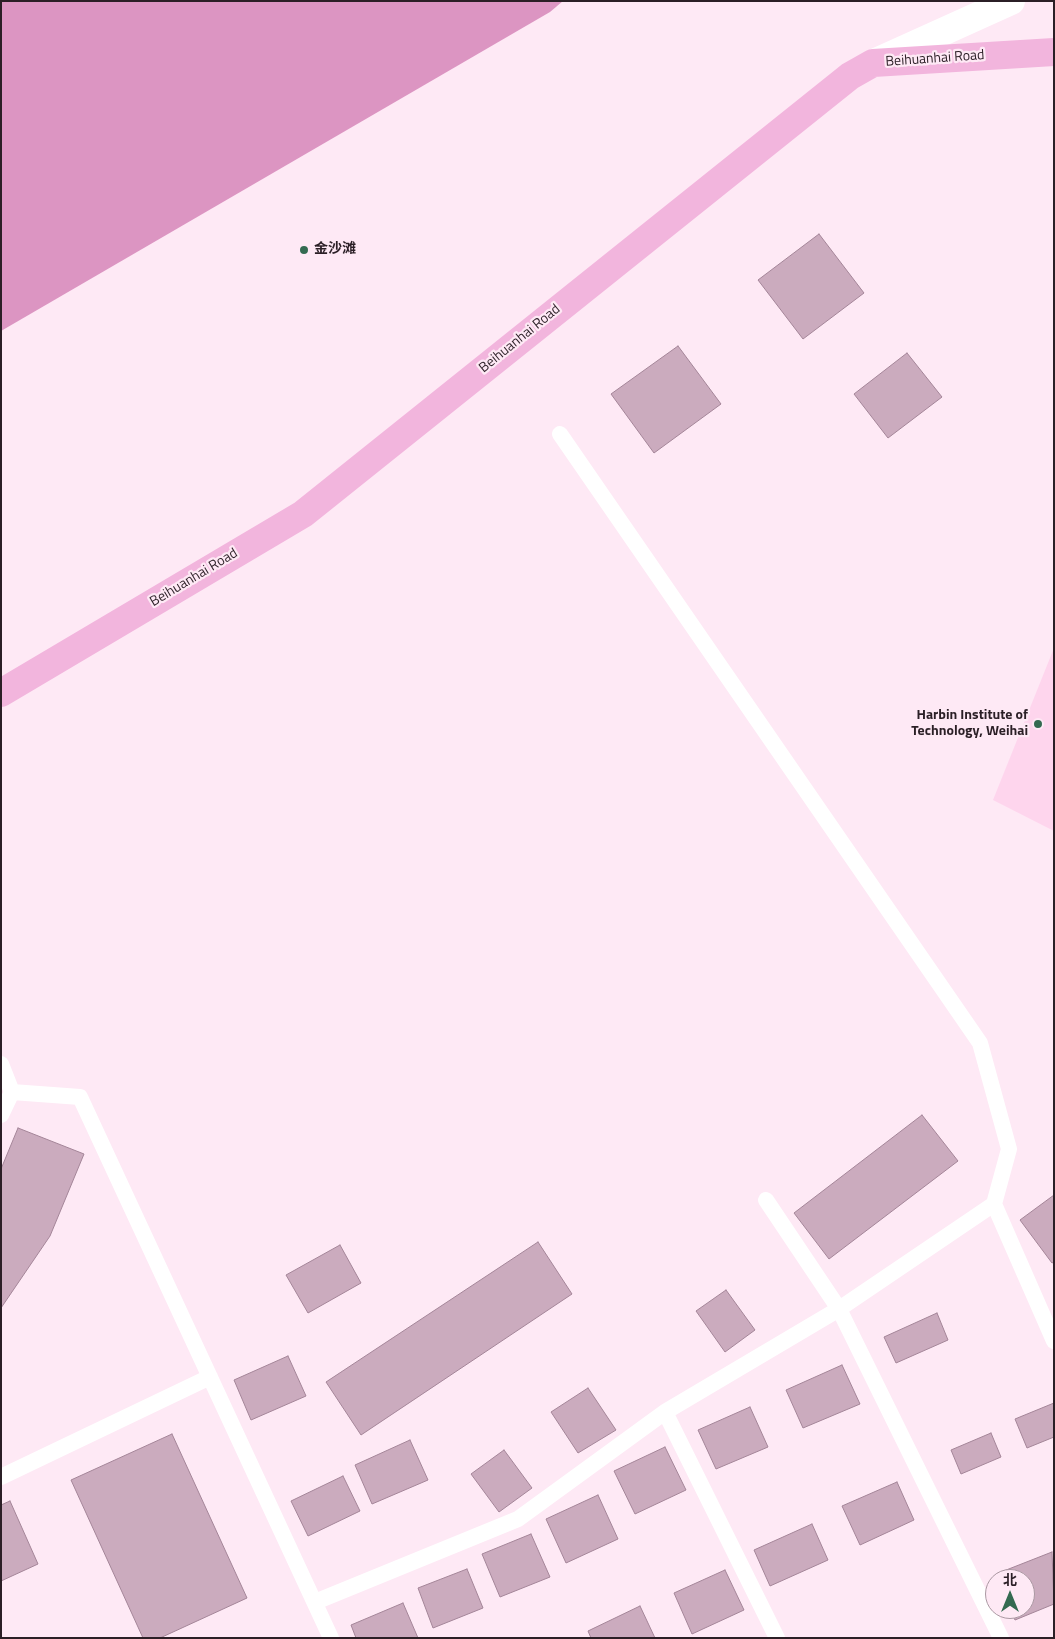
<!DOCTYPE html>
<html>
<head>
<meta charset="utf-8">
<style>
  body { margin:0 }
  #map { position:relative; width:1055px; height:1639px; overflow:hidden; background:#fee9f5; font-family:"Titillium Web","Noto Sans SC",sans-serif }
  canvas { display:block }
  .frame { position:absolute; inset:0; border:2px solid #2b1f26; pointer-events:none }
  .north { position:absolute; left:985px; top:1569px; width:50px; height:50px; box-sizing:border-box; background:#fee9f5; border:1px solid #aa98a2; border-radius:50%; rotate:0deg; font-size:14px; font-weight:700; line-height:20px; text-align:center; color:#2b1f26 }
  .north::after { content:''; display:block; margin:auto; width:18px; height:22px; background:#346a51; clip-path:polygon(50% 0,100% 100%,50% 72%,0 100%) }
</style>
</head>
<body>
<div id="map">
<canvas width="1055" height="1639"></canvas>
<div class="frame"></div>
<div class="north">北</div>
</div>
<script>
const ctx = document.querySelector('canvas').getContext('2d');
ctx.lineJoin = 'round';
function paint(path, color) { ctx.fillStyle = color; ctx.fill(path, 'evenodd'); }
const shape = rows => new Path2D(rows.map(r => 'M' + r).join(''));
function strokePath(path, color, width, dash) { ctx.strokeStyle = color; ctx.lineWidth = width; ctx.lineCap = dash ? 'butt' : 'round'; ctx.setLineDash(dash || []); ctx.stroke(path); }
function label(font, color, halo, rows, align = 'center') {
  ctx.font = font + ' "Titillium Web","Noto Sans SC",sans-serif'; ctx.lineWidth = 4.5; ctx.setLineDash([]); ctx.textBaseline = 'middle'; ctx.strokeStyle = halo; ctx.fillStyle = color; for (const [text, x, y, turn = 0] of rows) {
    ctx.save(); ctx.translate(x, y); ctx.rotate((+turn || 0) * Math.PI / 180); ctx.textAlign = isNaN(turn) ? turn : align; if (halo) ctx.strokeText(text, 0, 0); ctx.fillText(text, 0, 0); ctx.restore();
  }
}
paint(shape([
  [1054,648,1054,831,993,800]
]), '#fed5ed');
paint(shape([
  [1,1,563,1,550,12,1,331]
]), '#dc95c2');
const building = shape([
  [819,234,864,293,803,339,758,280,819,234],
  [678,346,721,404,654,453,611,394,678,346],
  [907,353,942,397,888,438,854,394,907,353],
  [922,1115,958,1161,829,1259,794,1213,922,1115],
  [18,1128,84,1154,50,1236,1,1308,1,1169,18,1128],
  [1054,1195,1054,1262,1052,1263,1020,1220,1054,1195],
  [538,1242,572,1294,361,1435,326,1382,538,1242],
  [340,1245,361,1283,308,1313,286,1275,340,1245],
  [726,1290,755,1330,725,1352,696,1311,726,1290],
  [937,1313,948,1340,896,1363,884,1337,937,1313],
  [288,1356,306,1396,251,1420,234,1380,288,1356],
  [842,1365,860,1404,803,1428,786,1390,842,1365],
  [588,1388,616,1430,578,1453,551,1412,588,1388],
  [1054,1403,1054,1437,1027,1448,1015,1419,1054,1403],
  [750,1407,768,1447,716,1469,698,1430,750,1407],
  [991,1433,1001,1457,961,1474,951,1450,991,1433],
  [172,1434,247,1598,160,1638,143,1638,71,1480,172,1434],
  [410,1440,428,1480,372,1504,355,1465,410,1440],
  [665,1447,686,1490,635,1514,614,1471,665,1447],
  [504,1450,532,1488,499,1512,471,1474,504,1450],
  [343,1476,360,1511,308,1536,291,1501,343,1476],
  [897,1482,914,1520,860,1545,842,1506,897,1482],
  [598,1495,618,1539,566,1563,546,1519,598,1495],
  [10,1501,38,1564,1,1581,1,1505,10,1501],
  [812,1524,828,1560,770,1586,754,1550,812,1524],
  [531,1534,550,1577,500,1597,482,1554,531,1534],
  [1052,1552,1054,1604,1015,1620,1010,1609,1025,1609,1025,1579,998,1579,996,1574,1052,1552],
  [467,1569,483,1608,433,1628,418,1588,467,1569],
  [725,1570,744,1610,692,1634,674,1593,725,1570],
  [403,1603,418,1638,356,1638,351,1625,403,1603],
  [640,1606,655,1638,591,1638,588,1631,640,1606]
]);
paint(building, '#cbabbe');
strokePath(building, '#a48598', 1);
strokePath(shape([
  [1,1064,12,1092,1,1115],
  [12,1092,80,1097,331,1638],
  [766,1200,839,1309,1001,1638],
  [994,1204,1054,1341],
  [665,1412,777,1638],
  [1,1477,210,1377],
  [315,1602,518,1519,665,1412,839,1309,994,1204,1009,1149,980,1043,560,434]
]), '#fff', 16);
strokePath(shape([
  [876,62,1011,1]
]), '#fff', 28);
strokePath(shape([
  [1,693,303,514,850,76,873,63,1054,52]
]), '#f2b5dd', 28);
for (const [x, y, r, color] of [
  [304,250,5,"#346a51"],
  [1038,724,5,"#346a51"]
]) { const dot = new Path2D(); dot.arc(x, y, r, 0, 2 * Math.PI); ctx.fillStyle = color; ctx.fill(dot); strokePath(dot, '#fee9f5', 2); }
label('14px', '#2b1f26', '#fee9f5', [
  ["Beihuanhai Road",935,59,-4],
  ["Beihuanhai Road",520,339,-39],
  ["Beihuanhai Road",194,578,-31]
]);
label('bold 14px', '#2b1f26', '#fee9f5', [
  ["金沙滩",314,250],
  ["Harbin Institute of",1028,716,"right"],
  ["Technology, Weihai",1028,732,"right"]
], 'left');
</script>
</body>
</html>
